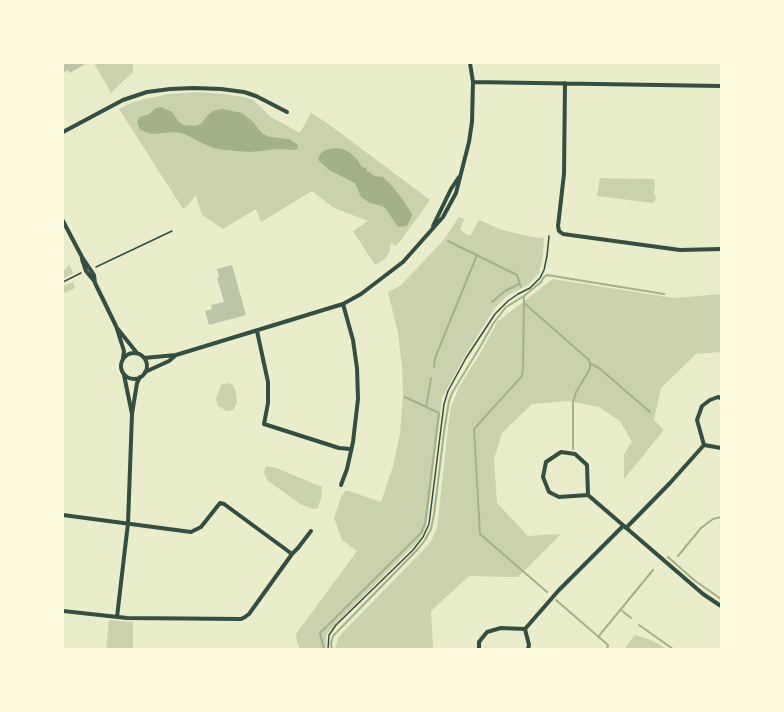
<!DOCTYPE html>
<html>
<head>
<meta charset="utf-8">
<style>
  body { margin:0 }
  #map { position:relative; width:784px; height:712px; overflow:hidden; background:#e9edc9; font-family:"Asap Condensed",sans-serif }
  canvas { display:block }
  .frame { position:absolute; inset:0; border:64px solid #fefae0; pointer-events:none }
</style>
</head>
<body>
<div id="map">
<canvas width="784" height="712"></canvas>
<div class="frame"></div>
</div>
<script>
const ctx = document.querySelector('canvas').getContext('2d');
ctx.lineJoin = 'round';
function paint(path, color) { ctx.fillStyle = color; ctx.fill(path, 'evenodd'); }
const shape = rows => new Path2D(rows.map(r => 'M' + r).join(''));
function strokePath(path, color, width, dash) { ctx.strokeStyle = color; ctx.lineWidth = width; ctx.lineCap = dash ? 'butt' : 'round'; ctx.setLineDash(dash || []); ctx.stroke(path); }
paint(shape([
  [94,63,133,63,133,72,111,93],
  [198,92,224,94,244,97,253,100,271,117,300,133,311,113,327,123,430,200,402,239,395,246,391,242,389,253,385,259,375,265,353,231,368,221,334,208,312,191,261,222,256,209,223,229,202,215,196,195,189,204,183,209,119,109,130,103,145,99,169,94],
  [600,178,654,179,655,186,654,193,656,198,653,203,597,196],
  [459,217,464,219,460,230,470,236,479,220,502,230,532,237,544,238,543,256,539,273,528,285,508,295,494,309,462,361,442,398,428,515,425,529,420,539,333,627,326,635,326,649,300,649,297,643,296,634,357,551,342,540,334,518,341,497,346,490,381,502,393,466,400,434,403,394,402,368,398,333,388,292,400,286,442,242],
  [69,264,73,273,72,274,63,279,63,271,66,269],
  [553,279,674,298,721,294,721,352,696,354,661,388,654,420,664,430,624,479,624,454,632,442,620,421,599,407,568,401,532,404,502,433,494,459,497,503,528,536,561,534,518,577,469,576,431,611,433,649,335,649,338,638,346,629,430,543,437,528,448,428,451,407,459,387,481,352,498,321],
  [73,282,75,288,63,294,63,286],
  [227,383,233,385,236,393,237,403,233,410,227,411,218,406,216,399,221,385],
  [266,466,276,468,322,487,322,494,318,508,313,509,300,504,267,480,264,473],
  [109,620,133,622,133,649,106,649],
  [635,635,651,640,667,649,624,649]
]), '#cad2ad');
paint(shape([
  [161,107,172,112,179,122,184,125,195,126,201,124,207,116,213,111,222,109,242,113,252,121,263,134,270,137,289,139,297,144,298,148,295,150,278,149,250,152,225,150,213,148,202,143,185,134,176,132,152,134,140,130,137,122,140,117,149,114,156,108],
  [336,148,343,149,349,152,357,159,362,167,366,168,367,172,370,172,374,176,383,177,392,186,403,200,412,214,411,218,407,226,398,227,386,209,382,206,370,203,361,197,355,183,329,170,319,161,318,158,321,153,325,150]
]), '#a3b18a');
strokePath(shape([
  [448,241,517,275,521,287],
  [524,296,523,368,522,376,474,429,480,534,547,592],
  [492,302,505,291,519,284],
  [524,303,589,360,590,364,590,369,576,392,573,403,573,449],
  [591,364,599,368,650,412],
  [434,367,435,358,477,255],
  [426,407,431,378],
  [678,556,701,528,713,519,721,517],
  [668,557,694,580,721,599],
  [556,600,608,645,607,649],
  [621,610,631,618],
  [639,625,673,649],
  [598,637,653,570],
  [324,649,320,633,421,533,425,524,439,413,405,397],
  [332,649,331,644,333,636,418,549,425,540,431,529,434,515,444,432,449,401,452,393,480,347,493,324,506,307,524,296,541,282,544,277,547,275,664,294]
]), '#a3b18a', 2);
paint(shape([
  [63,63,87,63,70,73,68,70,63,73],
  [232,265,246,315,209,325,205,311,212,309,211,305,224,302,217,278,219,277,217,269]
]), '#bcc5a7');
strokePath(shape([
  [96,267,172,231],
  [63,282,81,273],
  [328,649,329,635,336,625,413,550,423,537,429,524,444,404,448,391,466,358,495,314,508,301,518,294,530,288,540,278,544,270,547,256,549,236]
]), '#344e41', 1.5);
strokePath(shape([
  [473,82,721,86],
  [565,83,564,174,558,226,559,231,563,234,680,250,721,249],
  [63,132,123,100,147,92,170,89,194,88,221,89,244,92,256,96,287,112],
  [63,221,82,257,94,275,95,283,116,326,124,351,123,358],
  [433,226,451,189,459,177],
  [82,259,86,271,95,282],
  [117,328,137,353],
  [257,331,268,382,268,403,264,424,339,448,350,449],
  '121 366a13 13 0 1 1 26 0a13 13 0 1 1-26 0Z',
  [144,358,176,355,343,304,361,294,403,262,443,217,456,193,469,142,472,122,473,82,470,63],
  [145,372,169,361,176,355],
  [124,375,132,414,137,383,140,377],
  [704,445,697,420,702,406,710,400,718,397,721,398],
  [704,445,721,448],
  [341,485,347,469,353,442,358,399,357,368,353,340,343,304],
  [588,495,559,497,549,492,543,477,546,462,561,452,575,454,587,465,588,495,703,594,721,606],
  [63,515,191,532,201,527,220,503,224,504,292,554],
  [626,528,670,483,704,445],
  [63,611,127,618,241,619,245,617,249,614,292,554,298,548,311,531],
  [117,617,128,523,132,414],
  [525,629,559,590,623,526],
  [525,629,529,645,528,649],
  [479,649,479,642,487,632,501,628,525,629]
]), '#344e41', 4);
</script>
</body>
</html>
